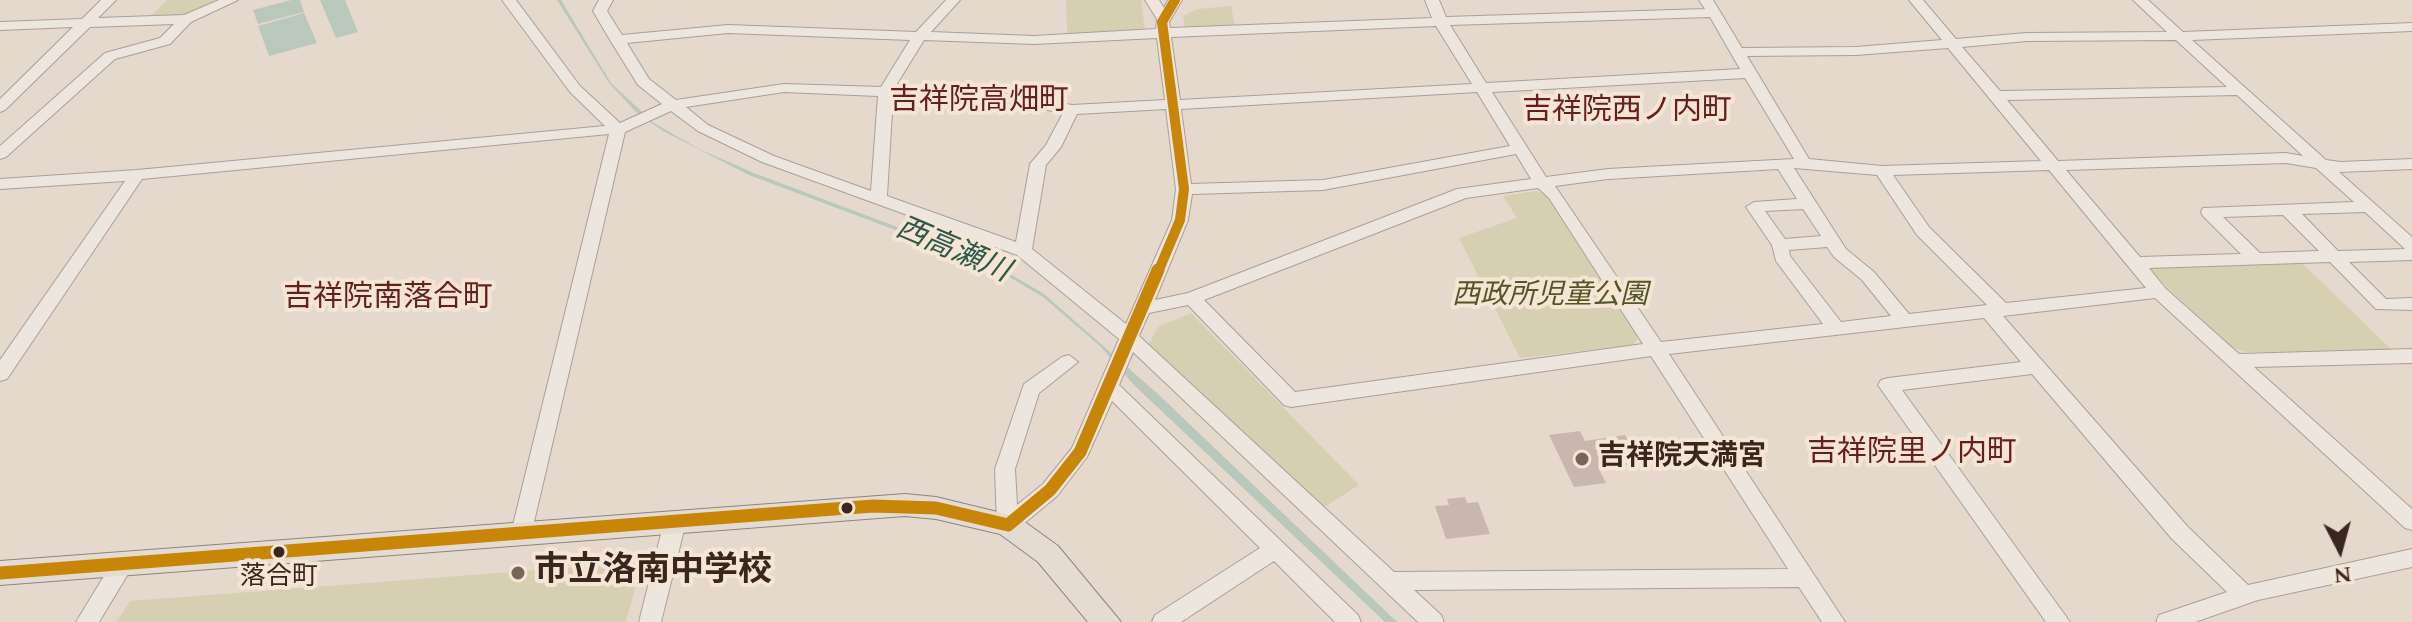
<!DOCTYPE html>
<html>
<head>
<meta charset="utf-8">
<style>
  body { margin:0 }
  #map { position:relative; width:2412px; height:622px; overflow:hidden; background:#e5d9ce; font-family:Spectral,serif }
  canvas { display:block }
  .north { position:absolute; left:2300px; top:510px; width:80px; height:80px; -webkit-text-stroke:6px #f5e5d5; paint-order:stroke; rotate:174deg; font-size:22px; font-weight:700; line-height:32px; text-align:center; color:#39261f }
  .north::after { content:''; display:block; margin:auto; width:28px; height:36px; background:#39261f; clip-path:polygon(50% 0,100% 100%,50% 72%,0 100%) }
</style>
</head>
<body>
<div id="map">
<canvas width="2412" height="622"></canvas>
<div class="north">N</div>
</div>
<script>
const ctx = document.querySelector('canvas').getContext('2d');
ctx.lineJoin = 'round';
function paint(path, color) { ctx.fillStyle = color; ctx.fill(path, 'evenodd'); }
const shape = rows => new Path2D(rows.map(r => 'M' + r).join(''));
function strokePath(path, color, width, dash) { ctx.strokeStyle = color; ctx.lineWidth = width; ctx.lineCap = dash ? 'butt' : 'round'; ctx.setLineDash(dash || []); ctx.stroke(path); }
function label(font, color, halo, rows, align = 'center') {
  ctx.font = font + ' Spectral,"Noto Sans JP",serif'; ctx.lineWidth = 8; ctx.setLineDash([]); ctx.textBaseline = 'middle'; ctx.strokeStyle = halo; ctx.fillStyle = color; for (const [text, x, y, turn = 0] of rows) {
    ctx.save(); ctx.translate(x, y); ctx.rotate((+turn || 0) * Math.PI / 180); ctx.textAlign = isNaN(turn) ? turn : align; if (halo) ctx.strokeText(text, 0, 0); ctx.fillText(text, 0, 0); ctx.restore();
  }
}
paint(shape([
  [167,0,221,0,183,16,152,15],
  [1066,0,1141,0,1145,29,1067,35],
  [1231,6,1235,26,1185,28,1183,16,1197,9],
  [1536,191,1545,194,1638,338,1633,345,1520,358,1459,238,1517,218,1503,196],
  [2302,263,2393,351,2245,352,2233,348,2149,271,2154,266],
  [1191,313,1359,485,1320,510,1147,348,1158,327],
  [642,562,626,622,117,622,130,601]
]), '#d7cfb1');
paint(shape([
  [291,0,300,0,304,12,258,24,253,10],
  [320,0,345,0,358,32,336,38],
  [557,0,561,0,611,83,654,123,699,149,754,173,990,262,1044,294,1158,394,1397,622,1385,622,1135,386,1101,347,1043,297,991,266,749,175,663,131,637,113,609,83],
  [304,13,317,43,269,56,258,26]
]), '#bac8bc');
paint(shape([
  [1580,431,1585,441,1625,435,1640,463,1599,469,1606,483,1574,487,1549,435],
  [1465,497,1467,503,1478,502,1490,534,1446,539,1435,506,1449,505,1447,499]
]), '#c8b7af');
const minor = shape([
  [101,0,116,0,98,18,184,15,219,0,238,0,191,22,170,44,115,59,6,157,0,159,0,146,105,53,160,38,174,24,90,27,5,110,0,112,0,99,73,27,0,30,0,22,82,19,101,0],
  [502,0,516,0,580,86,620,123,662,104,638,85,610,40,593,11,599,0,613,0,607,11,622,35,728,25,916,32,946,0,960,0,931,32,1034,36,1156,29,1157,19,1145,0,1159,0,1164,8,1168,0,1182,0,1169,22,1170,28,1432,18,1425,0,1439,0,1446,17,1705,9,1699,0,1713,0,1742,48,1856,47,1942,40,1909,0,1923,0,1956,39,2027,33,2167,32,2133,0,2148,0,2183,32,2412,23,2412,31,2192,40,2326,160,2341,162,2412,159,2412,169,2339,172,2412,237,2412,260,2349,262,2386,299,2412,298,2412,310,2376,309,2330,262,2149,268,2165,288,2239,354,2412,349,2412,363,2254,367,2412,509,2412,530,2405,528,2155,298,2003,316,2188,527,2248,585,2412,549,2412,567,2258,600,2195,622,2156,622,2159,615,2227,592,2172,539,2032,374,1902,390,2070,622,2046,622,1878,385,1881,380,1888,378,2021,362,1984,318,1669,354,1845,622,1822,622,1799,587,1414,590,1441,615,1444,622,1418,622,1133,352,1119,385,1358,615,1361,622,1335,622,1274,561,1181,622,1152,622,1155,615,1260,548,1112,401,1087,457,1057,496,1015,531,1008,533,1001,531,997,525,995,469,1024,384,1062,357,1069,355,1078,362,1039,393,1015,469,1017,505,1043,484,1072,448,1119,339,1017,255,762,162,698,131,671,111,625,132,530,539,522,542,514,539,511,533,609,134,142,179,7,379,0,381,0,360,125,181,0,189,0,179,137,170,605,126,570,92,502,0],
  [1710,17,1740,69,1486,83,1450,25,1710,17],
  [1436,26,1472,84,1180,100,1171,37,1436,26],
  [728,33,910,40,881,87,784,84,676,100,649,79,627,43,728,33],
  [1157,38,1165,100,1072,105,990,91,895,87,924,40,1034,44,1157,38],
  [2176,40,2227,87,2000,91,1962,47,2027,41,2176,40],
  [1948,48,2041,161,1882,166,1809,159,1747,56,1856,55,1948,48],
  [1745,78,1794,159,1608,169,1546,177,1492,92,1745,78],
  [784,92,878,96,871,191,774,156,708,125,686,107,784,92],
  [1477,92,1510,146,1323,180,1191,184,1181,109,1477,92],
  [2237,95,2303,156,2286,153,2058,161,2007,100,2237,95],
  [893,96,990,99,1063,113,1046,145,1030,164,1016,242,887,196,893,96],
  [1166,109,1176,189,1172,220,1126,324,1032,249,1046,165,1061,147,1077,114,1166,109],
  [1516,154,1531,179,1457,189,1188,293,1155,300,1188,220,1192,194,1323,190,1516,154],
  [2286,163,2316,168,2354,202,2203,208,2201,212,2203,216,2241,254,2140,257,2066,170,2286,163],
  [1794,168,1877,175,1917,235,1987,305,1909,314,1874,272,1846,249,1794,168],
  [1778,169,1797,199,1754,202,1746,207,1772,245,1776,261,1823,324,1661,342,1555,186,1608,179,1778,169],
  [2049,170,2146,288,2006,303,1929,227,1893,175,2049,170],
  [1538,188,1549,198,1643,344,1295,392,1204,300,1466,198,1538,188],
  [1803,209,1821,236,1785,239,1765,211,1803,209],
  [2365,212,2405,249,2338,251,2302,214,2365,212],
  [2283,215,2319,251,2260,253,2223,217,2283,215],
  [1827,247,1834,257,1862,280,1891,316,1841,322,1790,256,1789,250,1827,247],
  [1188,305,1284,405,1291,407,1651,356,1788,569,1394,572,1139,336,1149,313,1188,305],
  [675,514,682,516,686,522,661,622,639,622,664,522,668,516,675,514],
  [123,555,131,558,134,564,99,622,76,622,115,558,123,555]
]);
const major = shape([
  [905,494,936,497,1018,517,1058,546,1121,622,1088,622,1038,562,1000,534,936,519,905,516,0,585,0,561,905,494]
]);
strokePath(minor, '#aa9f97', 2);
strokePath(major, '#8f847e', 2);
paint(minor, '#ede6df');
paint(major, '#e4dbd1');
strokePath(shape([
  [1158,272,1180,220,1184,189,1162,22,1175,0]
]), '#c88608', 10);
strokePath(shape([
  [1008,525,1050,490,1080,452,1158,270],
  [0,573,873,506,936,508,1008,525]
]), '#c88608', 13);
for (const [x, y, r, color] of [
  [1582,459,8,"#75655c"],
  [847,508,7,"#39261f"],
  [279,552,7,"#39261f"],
  [518,573,8,"#75655c"]
]) { const dot = new Path2D(); dot.arc(x, y, r, 0, 2 * Math.PI); ctx.fillStyle = color; ctx.fill(dot); strokePath(dot, '#f5e5d5', 3); }
label('26px', '#39261f', '#f5e5d5', [
  ["落合町",279,579]
]);
label('italic 28px', '#535526', '#f5e5d5', [
  ["西政所児童公園",1550,298]
]);
label('bold 28px', '#39261f', '#f5e5d5', [
  ["吉祥院天満宮",1598,459]
], 'left');
label('30px', '#651f1f', '#f5e5d5', [
  ["吉祥院高畑町",979,103],
  ["吉祥院西ノ内町",1627,113],
  ["吉祥院南落合町",388,300],
  ["吉祥院里ノ内町",1912,455]
]);
label('italic 30px', '#2f584d', '#f5e5d5', [
  ["西高瀬川",952,252,23]
]);
label('bold 34px', '#39261f', '#f5e5d5', [
  ["市立洛南中学校",534,573]
], 'left');
</script>
</body>
</html>
